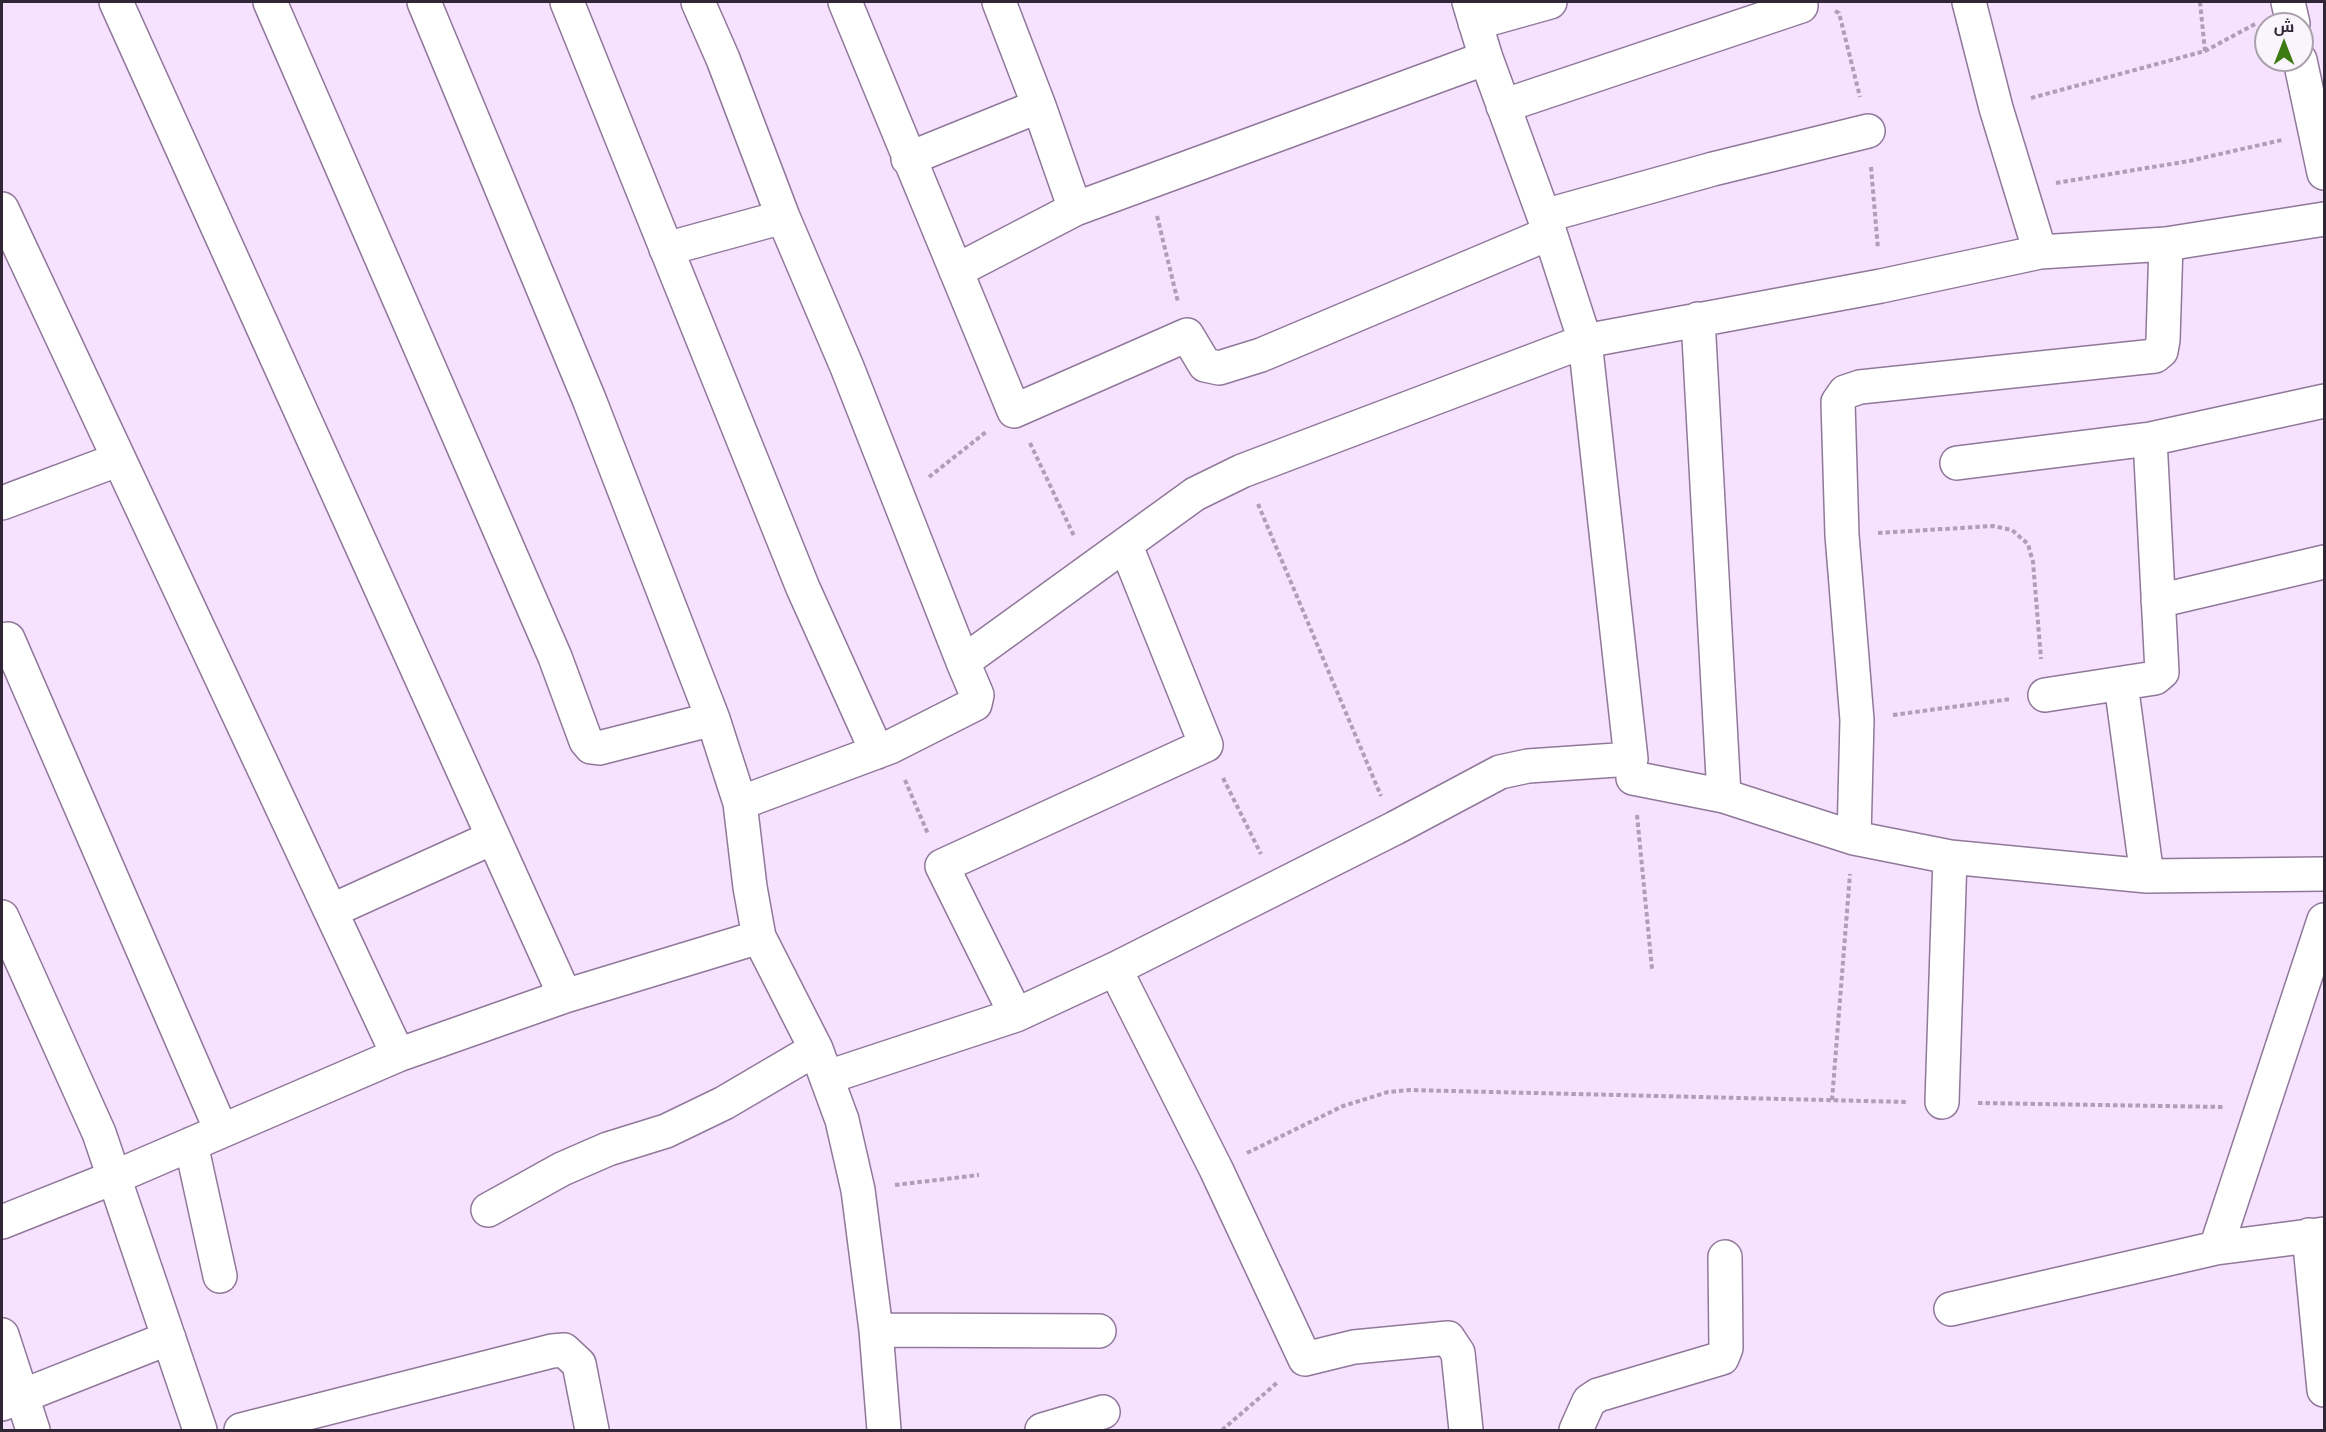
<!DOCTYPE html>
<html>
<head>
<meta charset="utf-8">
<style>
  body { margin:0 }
  #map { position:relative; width:2326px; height:1432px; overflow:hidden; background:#f6e1ff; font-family:"Titillium Web",Cairo,sans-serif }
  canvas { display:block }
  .frame { position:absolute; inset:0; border:3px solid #302635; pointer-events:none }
  .north { position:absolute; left:2254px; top:12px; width:60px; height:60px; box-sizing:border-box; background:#faf4fc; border:2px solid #a9a2ac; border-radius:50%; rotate:0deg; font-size:16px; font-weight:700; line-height:24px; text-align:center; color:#302635 }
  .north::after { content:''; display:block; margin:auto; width:21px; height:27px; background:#3e7a13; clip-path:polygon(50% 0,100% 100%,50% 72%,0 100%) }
</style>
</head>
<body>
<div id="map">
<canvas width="2326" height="1432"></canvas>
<div class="frame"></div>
<div class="north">ش</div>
</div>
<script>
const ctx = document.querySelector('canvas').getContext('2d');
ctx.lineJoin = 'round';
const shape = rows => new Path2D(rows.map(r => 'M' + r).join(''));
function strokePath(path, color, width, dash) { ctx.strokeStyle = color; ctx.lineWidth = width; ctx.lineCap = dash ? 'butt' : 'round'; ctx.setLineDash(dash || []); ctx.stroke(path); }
const minor = shape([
  [116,2,565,996],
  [270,2,555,657,586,741,591,747,599,748,713,719],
  [424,2,589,399,713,719,740,803,750,887,759,937,816,1049,842,1120,858,1190,876,1330,884,1430],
  [567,2,803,588,877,752],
  [698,2,723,59,783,217,847,367,963,662,1195,494,1242,471,1585,341,1881,286,2040,252,2166,244,2324,219],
  [845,2,1014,411,1187,335,1205,365,1219,368,1261,355,1550,233],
  [999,2,1039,106],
  [1969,2,1996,108,2040,252],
  [2288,2,2293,24],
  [1475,23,1550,2],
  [2300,60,2324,173],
  [1503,106,1801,6],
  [908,159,1039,106,1075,209],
  [2,209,398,1055],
  [1544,216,1713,169,1868,131],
  [666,249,783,217],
  [956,271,1075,209,1486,58],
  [1698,319,1724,796],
  [1957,463,2150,439,2324,401],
  [2,503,117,460],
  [2158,601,2324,562],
  [8,639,221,1130],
  [2121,684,2147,876],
  [2045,695,2155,678,2162,672,2150,439],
  [1633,778,1724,796,1854,838,1950,857,2147,876,2324,874],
  [740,803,890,747,975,704,977,695,963,662],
  [1854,838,1857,720,1842,535,1838,402,1845,392,1860,387,2155,356,2161,351,2163,340,2166,244],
  [331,911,492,838],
  [2,917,99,1133,200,1430],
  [1115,969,1216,1169,1305,1359,1354,1347,1448,1338,1458,1353,1466,1430],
  [1016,1015,942,866,1206,745,1126,546],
  [828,1077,1016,1015,1115,969,1395,828,1500,772,1528,766,1631,759,1585,341,1550,233,1486,58,1469,2],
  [1942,1102,1950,857],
  [191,1144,220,1276],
  [488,1210,562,1169,608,1149,666,1131,724,1103,816,1049],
  [2,1222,115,1177,398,1055,565,996,759,937],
  [2309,1235,2324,1390],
  [2216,1248,2324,920],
  [1951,1309,2216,1248,2324,1234],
  [876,1330,1099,1331],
  [2,1335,33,1430],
  [2,1404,169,1338],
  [241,1430,552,1351,564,1350,579,1364,592,1430],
  [1042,1430,1103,1412],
  [1576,1430,1589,1401,1598,1395,1722,1358,1726,1348,1725,1257]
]);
strokePath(minor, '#90789a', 36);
strokePath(shape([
  [2200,2,2205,51],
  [1835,11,1839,13,1860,97],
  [2031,98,2205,51,2257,23],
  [1871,167,1878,249],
  [2056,183,2189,161,2282,140],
  [1157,216,1178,302],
  [1030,443,1074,536],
  [929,477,986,432],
  [1258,504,1381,796],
  [1878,533,1993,526,2012,530,2028,544,2033,562,2041,659],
  [1893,715,2011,699],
  [1223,778,1261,854],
  [905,780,928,834],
  [1637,815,1652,969],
  [1832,1100,1850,874],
  [1978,1103,2225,1107],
  [1247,1153,1343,1106,1388,1092,1410,1090,1907,1102],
  [895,1185,979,1175],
  [1222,1430,1278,1382]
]), '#af9eb6', 4, [4.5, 3]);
strokePath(minor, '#fff', 33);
</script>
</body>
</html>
